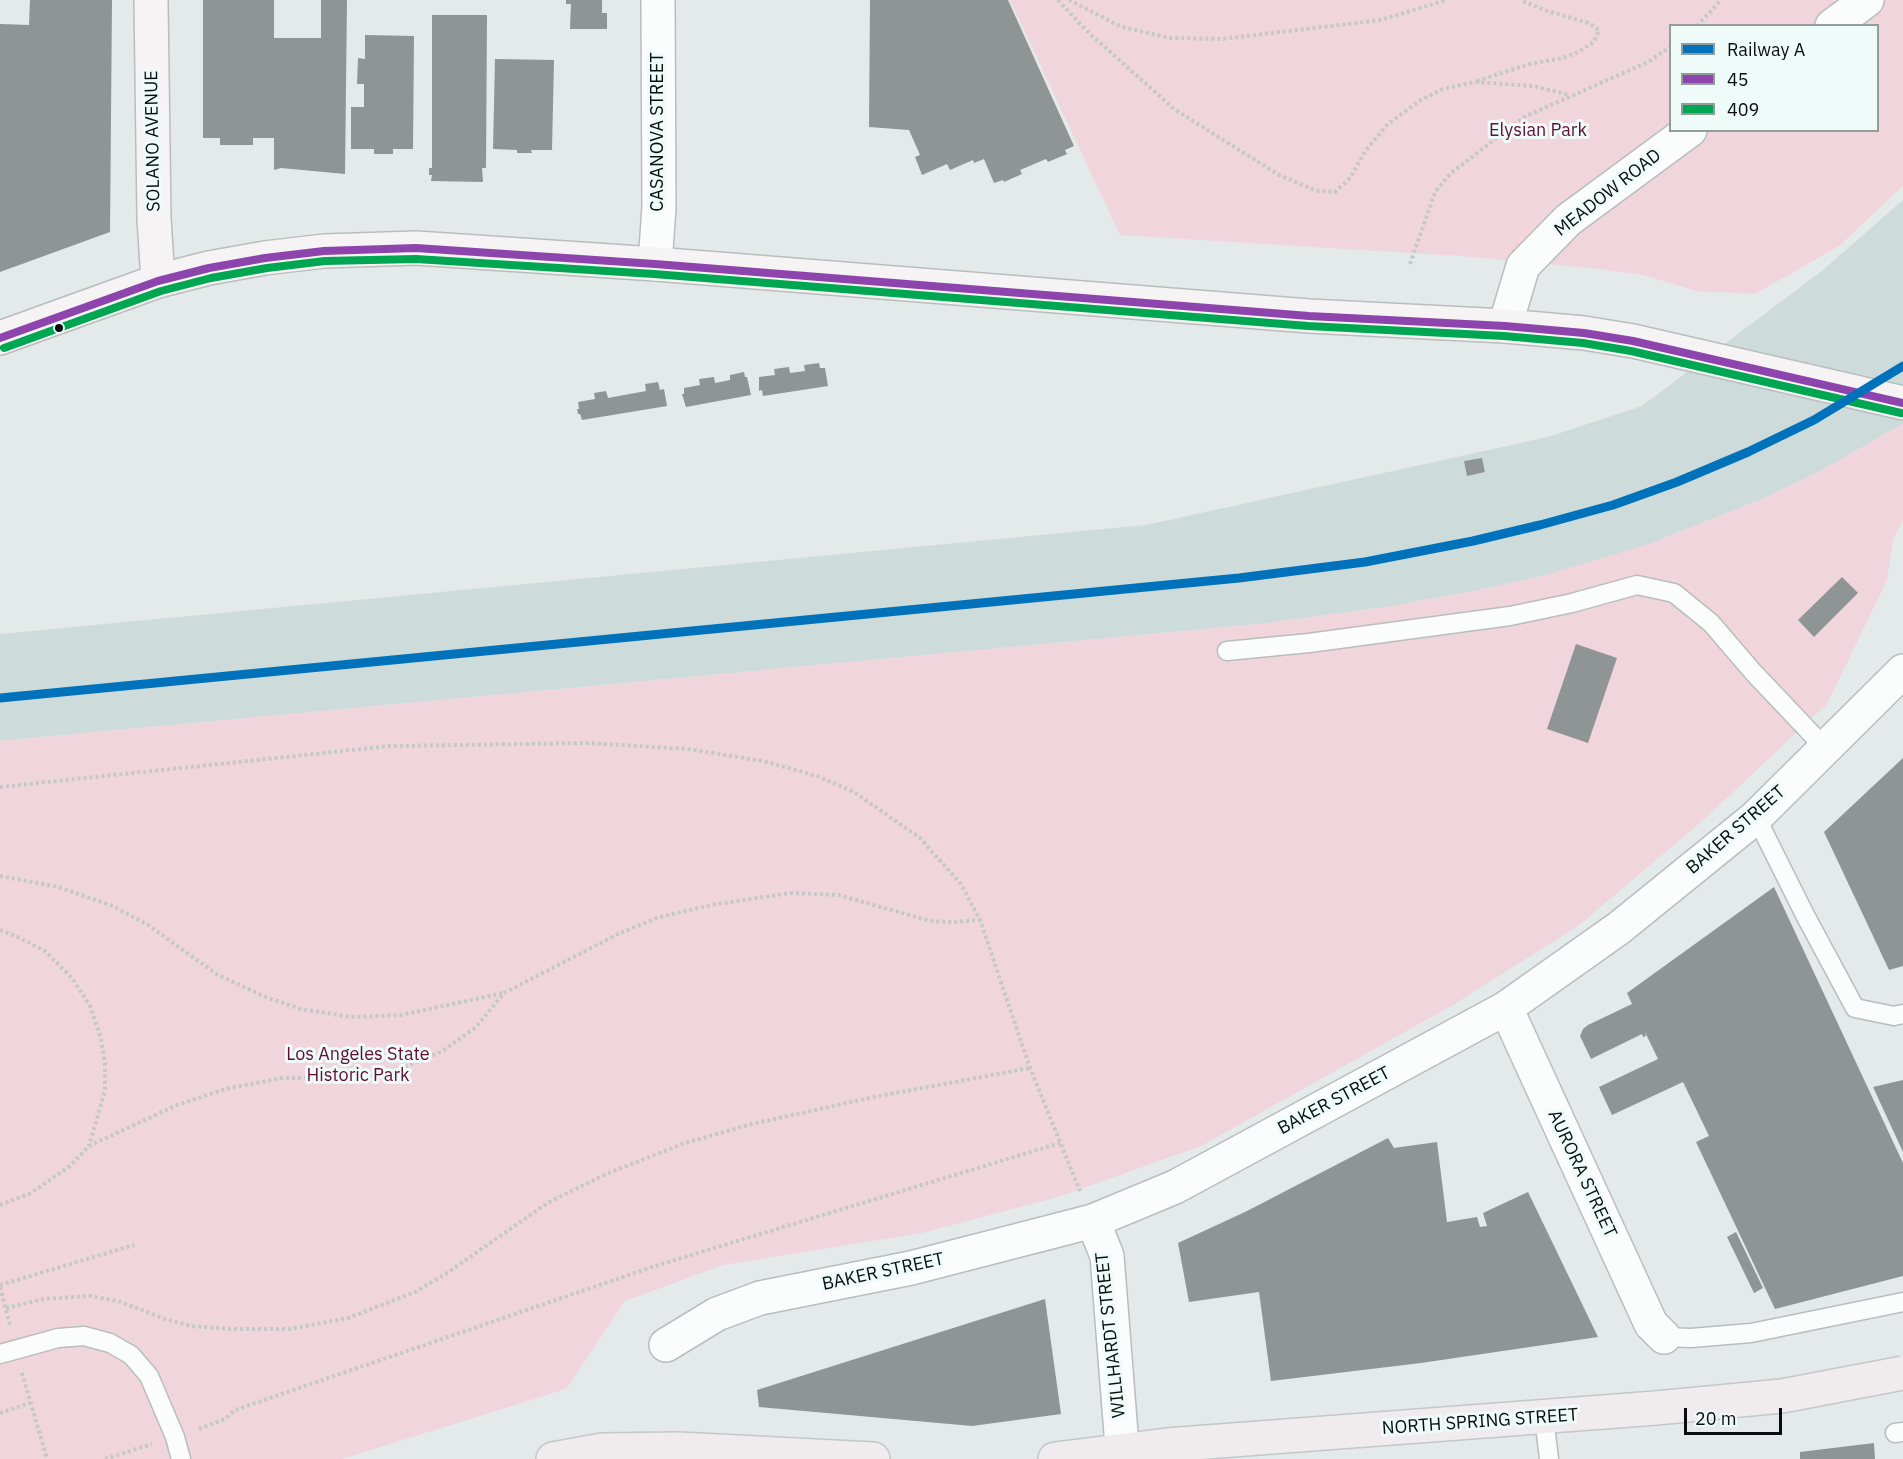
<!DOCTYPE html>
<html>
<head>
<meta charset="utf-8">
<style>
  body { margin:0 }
  #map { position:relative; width:1903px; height:1459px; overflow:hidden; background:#e3eae9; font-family:"IBM Plex Sans",sans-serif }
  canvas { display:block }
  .legend { position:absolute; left:1669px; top:24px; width:210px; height:108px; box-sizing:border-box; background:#eefbf9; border:2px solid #929c9b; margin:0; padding:8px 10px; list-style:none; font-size:18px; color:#090d0d }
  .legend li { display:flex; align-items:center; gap:12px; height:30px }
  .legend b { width:30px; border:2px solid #929c9b }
  .scale { position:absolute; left:1684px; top:1408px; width:98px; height:27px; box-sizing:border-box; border:3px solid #090d0d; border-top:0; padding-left:8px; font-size:18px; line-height:21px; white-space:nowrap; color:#090d0d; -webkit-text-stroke:4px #eefbf9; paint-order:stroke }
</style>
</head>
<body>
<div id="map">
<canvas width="1903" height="1459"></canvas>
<ul class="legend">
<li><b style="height:8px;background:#0072bc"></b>Railway A</li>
<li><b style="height:8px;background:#8e44ad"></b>45</li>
<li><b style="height:8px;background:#00a651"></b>409</li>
</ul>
<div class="scale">20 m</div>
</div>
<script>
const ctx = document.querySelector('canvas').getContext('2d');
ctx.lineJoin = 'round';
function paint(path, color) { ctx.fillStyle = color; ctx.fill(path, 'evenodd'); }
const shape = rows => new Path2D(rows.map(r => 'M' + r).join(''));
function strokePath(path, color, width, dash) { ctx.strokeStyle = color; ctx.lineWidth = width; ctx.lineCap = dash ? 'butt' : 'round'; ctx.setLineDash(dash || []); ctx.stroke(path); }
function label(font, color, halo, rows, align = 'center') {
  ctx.font = font + ' "IBM Plex Sans",sans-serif'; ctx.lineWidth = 6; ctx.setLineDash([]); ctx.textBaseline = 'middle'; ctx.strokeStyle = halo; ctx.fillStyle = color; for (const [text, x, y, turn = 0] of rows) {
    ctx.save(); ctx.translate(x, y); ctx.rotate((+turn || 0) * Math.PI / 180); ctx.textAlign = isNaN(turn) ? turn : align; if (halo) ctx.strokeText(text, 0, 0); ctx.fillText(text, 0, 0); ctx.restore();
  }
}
paint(shape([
  [1903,200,1903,424,1824,469,1767,497,1649,544,1556,573,1474,591,1387,607,1259,624,0,741,0,634,1146,525,1548,437,1642,406,1823,270]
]), '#cddcda');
paint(shape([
  [1010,0,1903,0,1903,186,1839,246,1755,294,1697,291,1643,275,1592,268,1461,256,1120,235],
  [1670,26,1878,26,1878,130,1670,130],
  [1903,424,1903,519,1893,540,1887,580,1827,704,1700,823,1578,926,1453,1005,1201,1146,1058,1197,922,1233,723,1265,625,1301,566,1389,342,1459,0,1459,0,741,1259,624,1387,607,1474,591,1546,575,1649,544,1767,497,1824,469]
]), '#f0d5dd');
paint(shape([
  [30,0,112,0,110,232,0,272,0,24,29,25],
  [203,0,274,0,274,38,321,38,321,0,347,0,345,174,281,168,274,170,274,138,253,138,253,145,220,145,220,138,203,138],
  [566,0,602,0,602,13,607,13,607,29,570,29,571,4,566,4],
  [870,0,1008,0,1074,146,1065,150,1067,154,1048,162,1046,159,1020,170,1022,174,1004,182,1003,180,994,183,984,159,974,163,973,160,950,170,947,164,922,175,915,157,920,155,909,130,869,127],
  [432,15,487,15,486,168,482,168,483,182,431,181,432,175,429,175,429,168,432,168],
  [365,35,414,36,413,149,393,149,393,154,374,154,374,149,351,149,351,107,364,107,364,84,357,84,358,58,365,59],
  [495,59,554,60,552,150,531,150,532,153,517,153,517,150,493,149],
  [819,363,820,368,825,368,828,386,763,396,762,390,759,391,759,377,775,375,774,369,789,367,790,373,805,371,804,365],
  [744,372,745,377,747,377,751,395,686,407,682,394,684,394,684,388,700,385,699,379,714,377,715,383,730,380,730,375],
  [658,382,660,390,664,389,667,406,582,420,580,414,578,414,577,409,579,409,578,402,595,399,594,393,606,391,608,398,646,391,645,384],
  [1482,458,1485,472,1467,476,1464,461],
  [1842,577,1858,593,1814,637,1798,620],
  [1576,644,1617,658,1588,743,1547,729],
  [1903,758,1903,966,1889,970,1824,832],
  [1774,887,1903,1163,1903,1276,1775,1309,1696,1142,1709,1136,1683,1082,1612,1115,1599,1087,1658,1059,1645,1032,1646,1036,1643,1037,1642,1034,1591,1059,1580,1036,1583,1029,1588,1025,1632,1004,1627,993],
  [1903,1080,1903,1152,1873,1087],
  [1388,1138,1394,1148,1437,1142,1447,1222,1477,1217,1480,1227,1487,1226,1483,1213,1528,1192,1598,1337,1421,1363,1271,1381,1259,1292,1189,1302,1178,1243,1247,1211],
  [1736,1232,1763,1288,1754,1293,1727,1237],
  [1045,1299,1061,1414,972,1426,759,1407,757,1390],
  [1874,1443,1875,1459,1800,1459,1800,1452]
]), '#8f9594');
const lane = shape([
  [1227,651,1309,643,1510,616,1572,603,1637,585,1674,593,1711,623,1753,672,1825,748],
  [1756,817,1805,915,1855,1008,1894,1016,1903,1014],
  [1664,1337,1691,1338,1751,1333,1903,1302],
  [0,1354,58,1338,84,1336,110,1343,131,1355,149,1376,175,1437,181,1459],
  [1544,1417,1549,1459],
  [1895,1433,1903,1432]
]);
const street = shape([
  [1832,26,1867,0],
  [655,264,659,207,658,0],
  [1505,326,1523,266,1568,220,1690,130],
  [1506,1008,1651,1324,1664,1337],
  [1093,1221,1107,1256,1123,1459],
  [666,1345,717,1314,760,1298,911,1268,1093,1221,1175,1187,1506,1008,1619,928,1756,817,1903,671]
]);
const secondary = shape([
  [151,0,154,218,158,281],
  [0,338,158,281,209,268,265,258,324,251,416,248,655,264,1309,316,1505,326,1584,333,1633,341,1903,403]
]);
const primary = shape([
  [553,1459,602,1450,679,1449,873,1459],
  [1055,1459,1167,1445,1656,1408]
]);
strokePath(lane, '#b9bdbd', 21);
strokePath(street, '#b9bdbd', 36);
strokePath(secondary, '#b9bdbd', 36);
strokePath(primary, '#c3c7c7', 36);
strokePath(shape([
  [1058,0,1087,31,1174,109,1279,175,1317,191,1335,192,1350,178,1366,150,1388,124,1419,101,1443,89,1474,82,1533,86,1570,95],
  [1069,0,1122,27,1170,38,1222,39,1381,20,1446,0],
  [1697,26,1721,0],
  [1477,81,1530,64,1563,58,1578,52,1594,42,1599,30,1589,23,1544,10,1520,0],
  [1410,264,1435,192,1451,173,1524,117,1648,62,1670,47],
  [0,787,390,746,589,743,687,749,763,761,817,776,854,792,920,838,961,884,980,920,1030,1068,1080,1191],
  [0,876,58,887,113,906,148,925,218,975,266,997,301,1009,351,1017,401,1015,504,993],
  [0,930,16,936,45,951,72,978,90,1006,101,1038,105,1064,105,1091,89,1146],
  [0,1205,31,1193,70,1166,89,1146,177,1105,225,1089,283,1078,349,1078,402,1068,441,1052,476,1027,504,993,620,933,660,917,711,905,790,893,839,895,930,921,953,922,980,920],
  [0,1285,134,1245],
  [0,1287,10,1325],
  [6,1308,44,1299,90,1296,118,1301,165,1319,191,1326,231,1329,290,1329,348,1318,415,1292,447,1273,549,1202,606,1174,685,1143,752,1124,874,1097,1030,1068],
  [22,1373,47,1459],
  [0,1413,30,1403],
  [199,1429,225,1419,235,1410,652,1267,1060,1143],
  [105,1459,152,1444]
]), '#c5c8c8', 4, [3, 3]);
strokePath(lane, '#fbfcfc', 18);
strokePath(street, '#fbfcfc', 33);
strokePath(secondary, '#f6f3f4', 33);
strokePath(primary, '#f0eced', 33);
const primaryBridge = shape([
  [1656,1408,1782,1396,1903,1373]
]);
strokePath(primaryBridge, '#c3c7c7', 36, []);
strokePath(primaryBridge, '#f0eced', 33);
strokePath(shape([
  [0,338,158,281,209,268,265,258,324,251,416,248,655,264,1309,316,1505,326,1584,333,1633,341,1903,403]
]), '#8e44ad', 8);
strokePath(shape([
  [4,348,161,291,211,278,267,268,325,261,416,259,654,274,1308,326,1504,336,1583,343,1631,351,1901,413]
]), '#00a651', 8);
strokePath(shape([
  [0,698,1239,578,1365,562,1473,541,1540,525,1613,505,1677,482,1748,452,1814,420,1903,366]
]), '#0072bc', 9);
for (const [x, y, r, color] of [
  [59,328,5,"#090d0d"]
]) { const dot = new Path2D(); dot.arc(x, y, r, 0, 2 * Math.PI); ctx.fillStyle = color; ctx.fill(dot); strokePath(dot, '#eefbf9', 2); }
label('18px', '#620d34', '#eefbf9', [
  ["Elysian Park",1538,131],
  ["Los Angeles State",358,1055],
  ["Historic Park",358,1076]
]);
label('18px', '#090d0d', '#eefbf9', [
  ["CASANOVA STREET",658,132,-90],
  ["SOLANO AVENUE",153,141,-91],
  ["MEADOW ROAD",1608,193,-38],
  ["BAKER STREET",1736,830,-41],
  ["BAKER STREET",1334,1101,-28],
  ["AURORA STREET",1582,1174,65],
  ["BAKER STREET",883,1272,-12],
  ["WILLHARDT STREET",1111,1335,-96],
  ["NORTH SPRING STREET",1480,1422,-4]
]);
</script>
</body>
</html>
